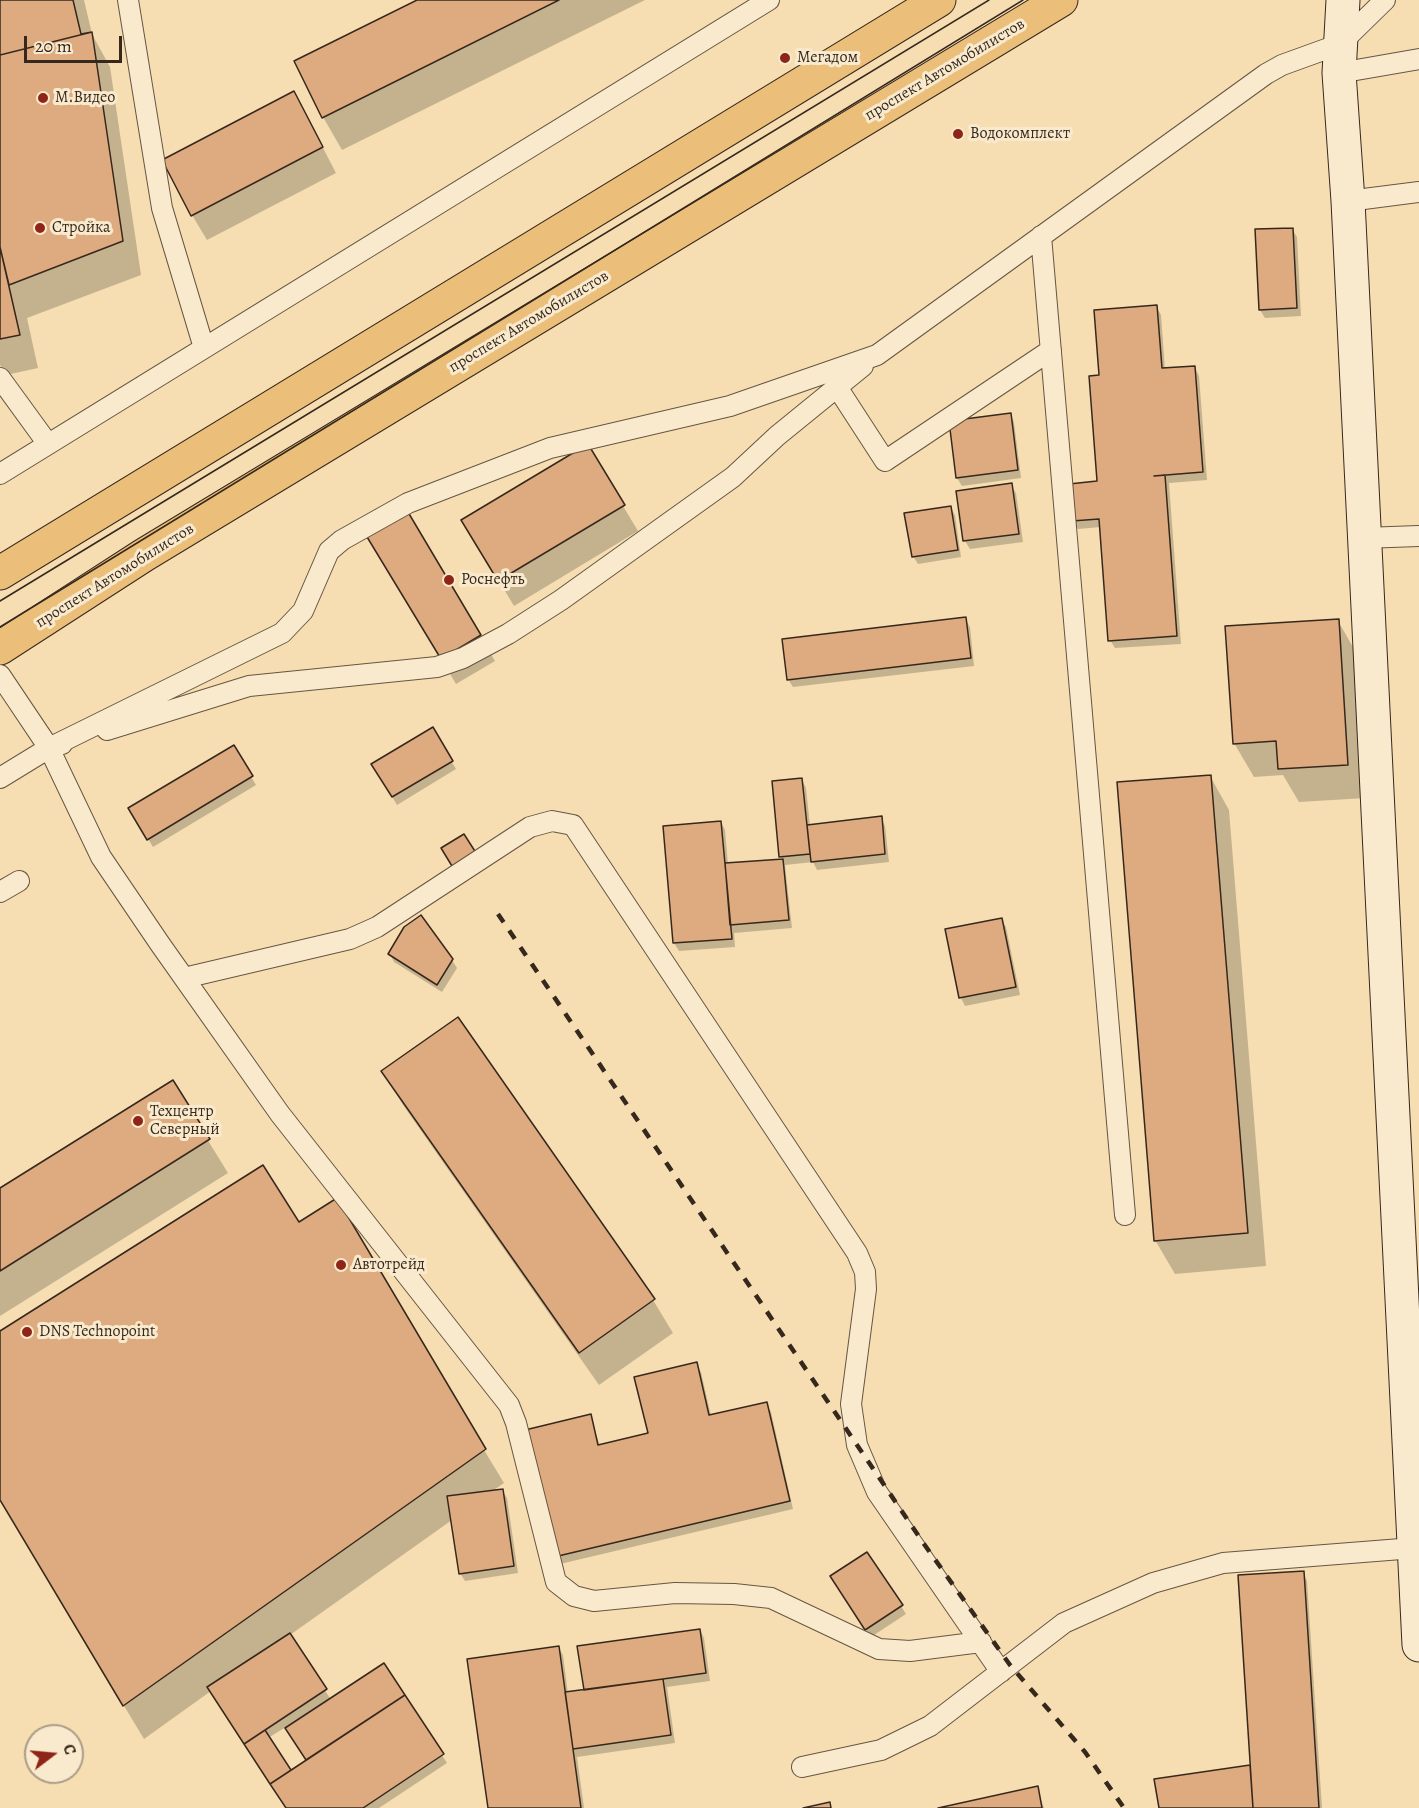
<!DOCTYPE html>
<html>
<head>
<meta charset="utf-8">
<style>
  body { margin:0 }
  #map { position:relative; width:1419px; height:1808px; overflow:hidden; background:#f6deb2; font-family:Alegreya,serif }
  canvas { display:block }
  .north { position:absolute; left:24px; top:1724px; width:60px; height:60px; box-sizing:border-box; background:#f9eacd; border:2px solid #ab9c87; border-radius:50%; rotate:74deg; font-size:16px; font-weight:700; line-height:24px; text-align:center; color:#36281d }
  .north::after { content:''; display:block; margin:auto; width:21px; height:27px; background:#8f2418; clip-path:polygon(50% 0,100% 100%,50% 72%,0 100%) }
  .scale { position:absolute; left:24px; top:36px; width:98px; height:27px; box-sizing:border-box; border:3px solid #36281d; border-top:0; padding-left:8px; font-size:18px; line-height:21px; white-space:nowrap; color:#36281d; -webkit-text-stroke:4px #f9eacd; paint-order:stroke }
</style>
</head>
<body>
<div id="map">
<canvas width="1419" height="1808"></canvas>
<div class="north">С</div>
<div class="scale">20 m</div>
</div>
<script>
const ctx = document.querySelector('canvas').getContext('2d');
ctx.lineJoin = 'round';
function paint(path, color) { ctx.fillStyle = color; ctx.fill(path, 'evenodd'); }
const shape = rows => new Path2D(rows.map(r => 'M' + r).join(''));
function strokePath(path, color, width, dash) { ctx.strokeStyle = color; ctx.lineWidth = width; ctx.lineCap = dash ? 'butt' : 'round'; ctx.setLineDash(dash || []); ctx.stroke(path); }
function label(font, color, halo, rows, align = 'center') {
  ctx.font = font + ' Alegreya,serif'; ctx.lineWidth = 6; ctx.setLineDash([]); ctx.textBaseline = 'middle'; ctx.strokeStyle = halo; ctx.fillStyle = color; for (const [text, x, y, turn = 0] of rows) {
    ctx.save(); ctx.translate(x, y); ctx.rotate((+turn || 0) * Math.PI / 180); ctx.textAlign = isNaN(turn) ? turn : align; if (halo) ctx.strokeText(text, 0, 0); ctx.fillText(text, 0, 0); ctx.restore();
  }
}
paint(shape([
  [0,0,84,0,92,34,110,67,141,275,27,318,38,368,6,375,0,365],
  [420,0,645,0,342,150,323,117],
  [308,119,336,173,207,240,192,215],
  [1292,229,1297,237,1301,316,1265,318,1260,310],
  [1156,306,1161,315,1165,370,1195,368,1199,376,1207,480,1169,483,1181,644,1115,648,1110,640,1101,527,1078,529,1073,521,1098,482,1100,376],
  [1010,414,1014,422,1021,478,962,486,957,478],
  [1011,485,1016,493,1023,542,970,549,965,541],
  [623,506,638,531,514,606,478,546],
  [950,507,955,515,961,557,918,564,913,556],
  [381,558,480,636,495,661,456,684],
  [965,619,970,627,974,666,793,687,788,679],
  [1338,621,1357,654,1366,798,1299,802,1283,775,1254,777,1234,743],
  [432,729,456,769,397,805,373,765],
  [233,747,256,785,153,847,130,809],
  [1210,776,1229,810,1266,1266,1175,1274,1155,1240],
  [802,780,806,788,810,826,881,818,885,826,889,862,817,870,813,862,785,865,792,928,734,933,735,947,679,951,674,943,664,827,721,822,725,830,728,865,783,860,780,856],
  [1001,919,1006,927,1020,995,965,1006,961,998,947,930],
  [390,954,452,960,457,968,442,992,394,962],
  [383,1072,653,1300,673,1333,599,1385,403,1105],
  [172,1082,228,1173,0,1316,0,1190],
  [299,1224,484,1450,504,1483,491,1492,502,1490,507,1498,518,1573,465,1581,460,1573,452,1520,290,1635,331,1700,383,1665,447,1763,379,1808,287,1808,211,1691,144,1739,0,1500,0,1333],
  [286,1727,307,1761,290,1772,268,1738],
  [696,1364,701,1372,711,1416,766,1404,771,1412,793,1509,560,1564,556,1556,590,1416,600,1446,649,1434],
  [1303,1573,1307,1581,1322,1808,1161,1808,1156,1780,1251,1766],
  [836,1585,901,1606,906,1614,871,1637],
  [700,1630,704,1638,710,1681,667,1687,675,1743,577,1757,584,1808,489,1808,558,1647,563,1655,568,1694,586,1691],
  [1037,1788,1044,1808,945,1808]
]), '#0003');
const building = shape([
  [0,0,73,0,81,34,92,32,0,55,0,0],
  [417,0,559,0,322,118,294,61,417,0],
  [92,32,123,241,9,285,0,247,0,55,92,32],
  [294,91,323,147,191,216,162,160,294,91],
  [1293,228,1297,308,1259,310,1255,229,1293,228],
  [0,247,20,335,0,339,0,247],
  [1157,305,1162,368,1195,366,1203,472,1154,476,1165,475,1177,636,1108,641,1099,519,1072,521,1069,484,1097,481,1089,376,1099,375,1094,310,1157,305],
  [1011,413,1018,470,956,478,949,421,1011,413],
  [588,444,625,505,498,581,461,520,588,444],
  [1012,483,1019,534,963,541,956,491,1012,483],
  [951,506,958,550,912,557,904,513,951,506],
  [405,507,481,635,441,659,364,532,405,507],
  [966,617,971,658,787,680,782,639,966,617],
  [1339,619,1348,765,1278,769,1276,741,1233,744,1225,626,1339,619],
  [433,727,453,761,392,797,371,764,433,727],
  [234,745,253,776,147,840,128,808,234,745],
  [1211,775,1248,1233,1154,1241,1117,782,1211,775],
  [802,778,810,854,779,857,772,781,802,778],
  [882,816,885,854,811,862,807,825,882,816],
  [721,821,732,939,673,943,663,826,721,821],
  [464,834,478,856,455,871,441,848,464,834],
  [783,859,789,920,730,925,725,863,783,859],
  [421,915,453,959,437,985,388,954,404,927,421,915],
  [1002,918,1016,987,959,998,945,929,1002,918],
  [458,1017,655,1299,579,1353,381,1071,458,1017],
  [173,1080,210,1139,0,1271,0,1188,173,1080],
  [263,1165,299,1222,337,1198,486,1449,123,1706,0,1500,0,1331,263,1165],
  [697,1362,709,1415,767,1402,790,1501,554,1557,525,1430,591,1414,598,1445,648,1433,634,1377,697,1362],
  [503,1489,514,1566,459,1574,447,1496,503,1489],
  [867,1552,903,1605,865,1630,830,1576,867,1552],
  [1304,1571,1319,1808,1253,1808,1238,1575,1304,1571],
  [700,1629,706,1673,584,1690,577,1646,700,1629],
  [290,1633,327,1689,244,1744,207,1687,290,1633],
  [559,1646,581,1808,488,1808,467,1659,559,1646],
  [384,1663,405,1695,306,1760,285,1728,384,1663],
  [663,1679,671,1735,573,1749,565,1692,663,1679],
  [405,1695,444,1754,363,1808,286,1808,270,1784,405,1695],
  [265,1730,291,1770,270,1784,244,1744,265,1730],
  [1250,1765,1253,1808,1159,1808,1154,1779,1250,1765],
  [1038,1786,1042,1808,938,1808,1038,1786],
  [830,1802,831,1808,803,1808,830,1802]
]);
paint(building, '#deaa7f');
strokePath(building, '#36281d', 1.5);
const lane = shape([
  [128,0,162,208,204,348],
  [1339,73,1419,59],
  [1348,201,1419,192],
  [1041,236,1125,1215],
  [0,378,48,444],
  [837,387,885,461,1051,350],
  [0,474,769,0],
  [1363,538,1419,536],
  [0,675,49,748,62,744],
  [107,730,249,686,437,667,463,658,508,634,561,600,733,477,777,436,863,366],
  [49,748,101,857,160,944,280,1114,509,1405,516,1423,556,1582,574,1596,594,1601,675,1593,734,1594,771,1598,879,1649,910,1651,981,1642],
  [0,778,49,748,282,633,303,611,329,551,342,540,408,503,550,448,730,406,877,355,1266,74,1282,65,1340,44,1385,0],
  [0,892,19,881],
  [184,978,350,939,377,927,530,827,552,821,573,825,857,1253,865,1272,866,1289,851,1404,857,1445,877,1492,1001,1672],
  [802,1767,881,1750,930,1726,1064,1623,1153,1583,1223,1563,1414,1548]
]);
const secondary = shape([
  [1343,0,1339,73,1348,201,1419,1645]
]);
const primary = shape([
  [0,573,939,0],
  [0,648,144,555,1061,0]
]);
strokePath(lane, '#665642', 22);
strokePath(secondary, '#36281d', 35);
strokePath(primary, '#36281d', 35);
strokePath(lane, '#f9eacd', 20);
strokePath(secondary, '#f9eacd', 33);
strokePath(primary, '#ebbf79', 33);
strokePath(shape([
  [0,601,989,0],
  [0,627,1023,0]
]), '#36281d', 1.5);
strokePath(shape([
  [498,914,924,1544,1010,1665,1085,1752,1124,1808]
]), '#36281d', 4.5, [10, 10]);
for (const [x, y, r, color] of [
  [785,58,6,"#8f2418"],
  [43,98,6,"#8f2418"],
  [958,134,6,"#8f2418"],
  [40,228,6,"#8f2418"],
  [449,580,6,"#8f2418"],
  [138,1121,6,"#8f2418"],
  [341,1265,6,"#8f2418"],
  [27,1332,6,"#8f2418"]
]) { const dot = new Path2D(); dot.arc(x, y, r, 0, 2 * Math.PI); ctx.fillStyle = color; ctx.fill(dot); strokePath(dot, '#f9eacd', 2); }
label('16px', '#36281d', '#f9eacd', [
  ["Мегадом",797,58],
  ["М.Видео",55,98],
  ["Водокомплект",970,134],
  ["Стройка",52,228],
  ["Роснефть",461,580],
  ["Техцентр",150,1112],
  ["Северный",150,1130],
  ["Автотрейд",353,1265],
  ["DNS Technopoint",39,1332]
], 'left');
label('16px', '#36281d', '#f9eacd', [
  ["проспект Автомобилистов",945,70,-31],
  ["проспект Автомобилистов",529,322,-31],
  ["проспект Автомобилистов",115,576,-32]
]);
</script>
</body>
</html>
